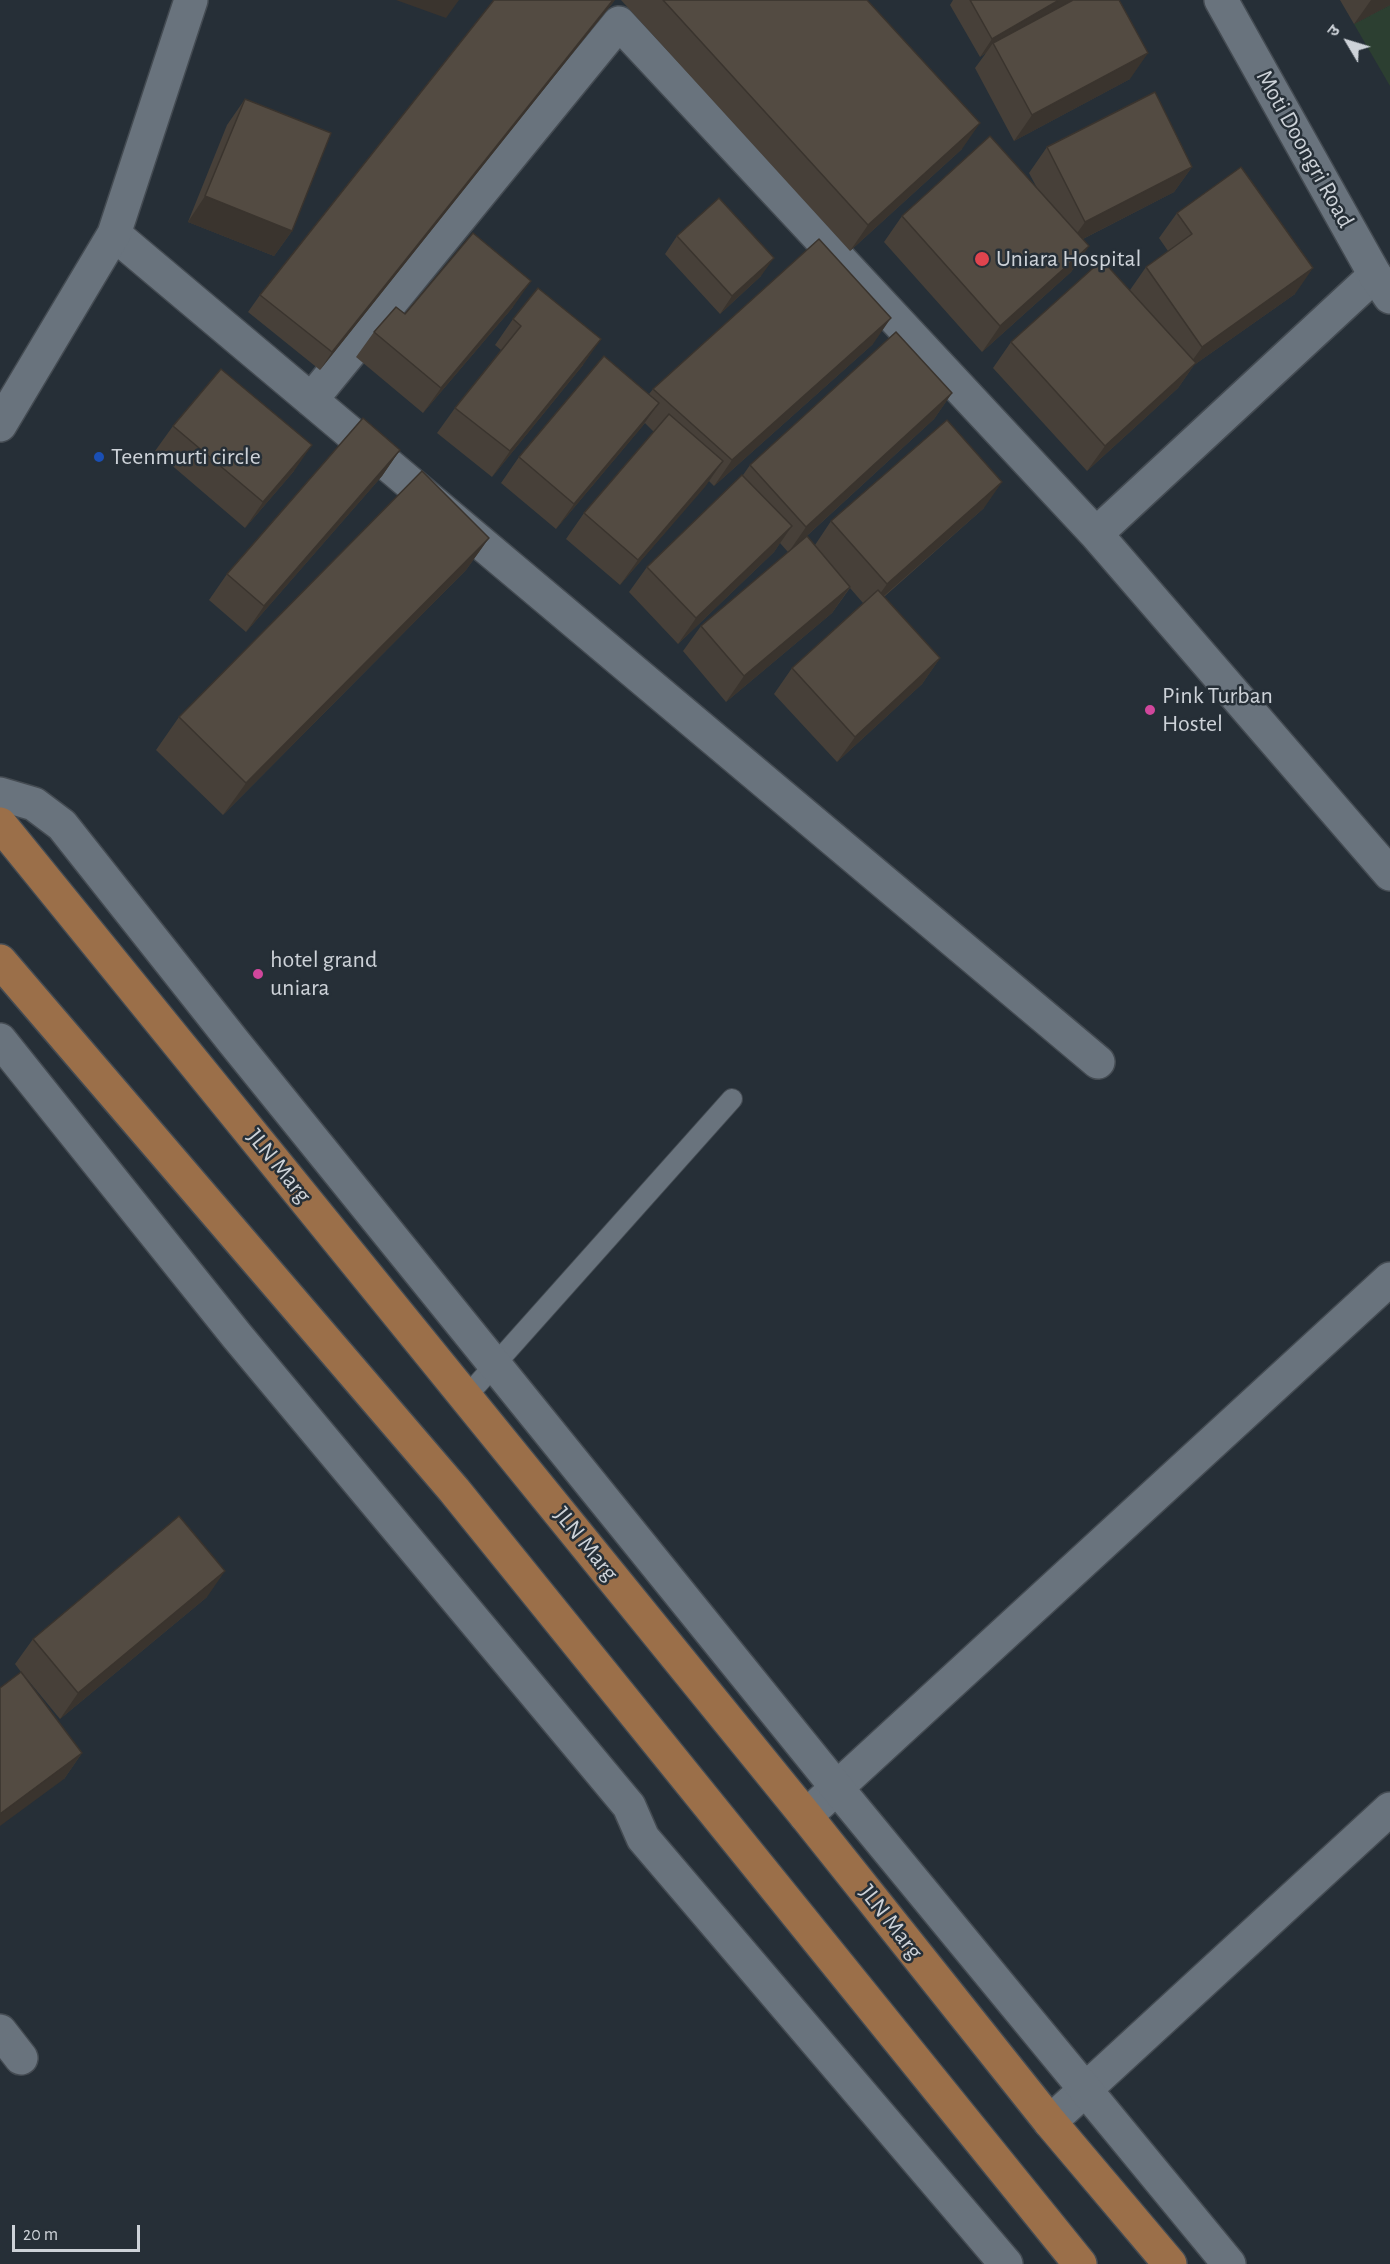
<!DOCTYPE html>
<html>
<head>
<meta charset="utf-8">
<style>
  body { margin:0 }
  #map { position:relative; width:1390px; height:2264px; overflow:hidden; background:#262f37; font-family:"Alegreya Sans","Noto Sans Devanagari",sans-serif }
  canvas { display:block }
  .north { position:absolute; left:1318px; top:12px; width:60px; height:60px; -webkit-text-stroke:4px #262f37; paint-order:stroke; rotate:308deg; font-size:16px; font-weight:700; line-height:24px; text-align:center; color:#cdd2d8 }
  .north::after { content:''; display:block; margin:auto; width:21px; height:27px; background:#cdd2d8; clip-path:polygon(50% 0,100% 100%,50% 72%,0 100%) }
  .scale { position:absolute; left:12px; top:2225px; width:128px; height:27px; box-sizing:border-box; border:3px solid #cdd2d8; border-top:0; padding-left:8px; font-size:18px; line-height:21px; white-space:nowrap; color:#cdd2d8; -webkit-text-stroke:4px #262f37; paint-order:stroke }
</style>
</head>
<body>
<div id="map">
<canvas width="1390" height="2264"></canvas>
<div class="north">उ</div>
<div class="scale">20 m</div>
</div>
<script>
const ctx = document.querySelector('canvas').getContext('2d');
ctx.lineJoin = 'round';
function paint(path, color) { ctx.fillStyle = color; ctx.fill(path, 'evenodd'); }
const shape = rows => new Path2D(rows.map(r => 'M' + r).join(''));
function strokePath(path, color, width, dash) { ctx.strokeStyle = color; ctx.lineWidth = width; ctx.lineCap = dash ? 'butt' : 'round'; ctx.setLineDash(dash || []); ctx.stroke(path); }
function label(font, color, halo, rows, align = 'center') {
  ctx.font = font + ' "Alegreya Sans",sans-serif'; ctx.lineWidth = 5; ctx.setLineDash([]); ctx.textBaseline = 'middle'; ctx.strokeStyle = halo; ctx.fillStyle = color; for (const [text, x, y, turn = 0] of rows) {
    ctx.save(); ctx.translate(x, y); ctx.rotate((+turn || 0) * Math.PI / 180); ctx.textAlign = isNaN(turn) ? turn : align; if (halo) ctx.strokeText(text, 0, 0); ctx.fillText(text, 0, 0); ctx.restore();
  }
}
paint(shape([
  [1390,5,1390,86,1354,24]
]), '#2c3f31');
const service = shape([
  [466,1397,732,1099]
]);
const minor = shape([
  [114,234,1098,1062],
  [311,400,619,23,1096,534,1390,874],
  [1096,534,1375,275],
  [806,1816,1390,1279],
  [0,2031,21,2058],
  [1050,2122,1390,1809]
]);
const tertiary = shape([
  [1221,0,1375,275,1390,297],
  [0,425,114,234,191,0],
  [0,794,34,804,62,825,233,1041,837,1788,1229,2264],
  [0,1040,237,1336,629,1806,643,1838,1006,2264]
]);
const primary = shape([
  [0,824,806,1816,1050,2122,1170,2264],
  [0,961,454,1490,1080,2264]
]);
strokePath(service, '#444b52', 22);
strokePath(minor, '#444b52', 36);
strokePath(tertiary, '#444b52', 36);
strokePath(primary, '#444b52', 36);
strokePath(service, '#69737d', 20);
strokePath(minor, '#69737d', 33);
strokePath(tertiary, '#69737d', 33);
strokePath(primary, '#9b6f49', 33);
paint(shape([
  [615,0,320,370,248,312,260,295],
  [621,0,867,0,962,149,850,251],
  [953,0,1119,0,1130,79,1014,141,975,68,986,53,980,57,950,5],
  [1340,0,1390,0,1390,5,1354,24],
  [245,99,292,231,274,256,188,222,227,125],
  [1047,147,1192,167,1174,192,1083,239,1089,246,1071,272,982,352,884,242,902,216,1037,188,1029,173],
  [1177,213,1295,294,1194,365,1178,388,1087,471,993,368,1011,342,1130,290,1146,267,1168,251,1159,238],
  [677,236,761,276,720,314,665,254],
  [513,307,423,413,356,357,374,332,405,314],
  [513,319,583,365,492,477,437,433,455,408,501,350,495,345],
  [873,344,714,486,709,481,620,585,566,539,584,513,654,432,645,423,556,529,501,483,519,457,649,394,653,389],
  [952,393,934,419,797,545,815,545,831,521,984,508,884,597,940,658,922,684,837,762,774,694,792,668,863,603,850,588,832,613,726,702,683,651,701,626,788,552,780,543,774,552,678,644,629,592,647,567,743,475,750,465],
  [173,426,294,471,245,528,155,451],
  [400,450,382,476,246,632,209,600,227,574],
  [489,538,466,570,223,815,156,750,179,717],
  [207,1597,60,1719,23,1674,82,1753,64,1779,21,1672,15,1664,33,1639]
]), '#474039');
paint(shape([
  [396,0,459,0,446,18],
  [613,0,615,0,320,370,332,352],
  [1059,0,1078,0,993,43,986,53,980,57,992,39],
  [1371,0,1390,0,1390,5,1354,24],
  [1148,53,1130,79,1014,141,1032,115],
  [980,123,962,149,850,251,868,225],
  [1192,167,1174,192,1067,247,1085,222],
  [205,196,292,231,274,256,188,222],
  [1089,246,1071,272,982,352,1000,326],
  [774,258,761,276,720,314,732,296],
  [1313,268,1295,294,1194,365,1178,388,1087,471,1105,446,1184,372,1202,347],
  [531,281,513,307,423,413,441,388],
  [891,318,873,344,714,486,732,460],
  [601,339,583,365,492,477,510,451],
  [952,393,934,419,788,553,806,527],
  [659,403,641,428,556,529,574,504],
  [312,445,294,471,245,528,263,502],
  [400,450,382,476,246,632,264,606],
  [723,461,705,487,620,585,638,560],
  [1002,482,984,508,869,609,887,584],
  [792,526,774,552,678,644,696,618],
  [489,538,466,570,223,815,246,783],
  [850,587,832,613,726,702,744,676],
  [940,658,922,684,837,762,855,737],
  [225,1571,207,1597,60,1719,78,1693],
  [82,1753,64,1779,0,1826,0,1814]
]), '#3a342e');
const building = shape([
  [494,0,613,0,332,352,260,295,494,0],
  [663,0,867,0,980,123,868,225,663,0],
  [970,0,1059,0,992,39,970,0],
  [1073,0,1119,0,1148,53,1032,115,993,43,1073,0],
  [1155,92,1192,167,1085,222,1047,147,1155,92],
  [245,99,331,133,292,231,205,196,245,99],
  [990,136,1089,246,1000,326,902,216,990,136],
  [1241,167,1313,268,1202,347,1146,267,1192,234,1177,213,1241,167],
  [719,198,774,258,732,296,677,236,719,198],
  [473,233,531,281,441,388,374,332,396,307,405,314,473,233],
  [819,239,891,318,732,460,653,389,819,239],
  [1102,260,1196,363,1105,446,1011,342,1102,260],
  [538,288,601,339,510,451,455,408,521,326,513,319,538,288],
  [896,332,952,393,806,527,750,465,896,332],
  [604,356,659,403,574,504,519,457,604,356],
  [221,369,312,445,263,502,173,426,221,369],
  [669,414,723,461,638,560,584,513,669,414],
  [363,418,400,450,264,606,227,574,363,418],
  [947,420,1002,482,887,584,831,521,947,420],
  [422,471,489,538,246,783,179,717,422,471],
  [742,475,792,526,696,618,647,567,742,475],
  [807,536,850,587,744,676,701,626,807,536],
  [878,590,940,658,855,737,792,668,878,590],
  [179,1516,225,1571,78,1693,33,1639,179,1516],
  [21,1672,82,1753,0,1814,0,1688,21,1672]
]);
paint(building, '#534b42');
strokePath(building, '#3a342e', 1.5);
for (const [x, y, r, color] of [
  [982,259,8,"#e0444e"],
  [99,457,6,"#1a4fb4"],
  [1150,710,6,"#d1479c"],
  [258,974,6,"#d1479c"]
]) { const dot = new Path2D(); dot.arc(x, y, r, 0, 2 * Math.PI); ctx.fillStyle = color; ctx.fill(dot); strokePath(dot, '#262f37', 2); }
label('24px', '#cdd2d8', '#262f37', [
  ["Moti Doongri Road",1305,149,61],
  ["JLN Marg",279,1166,51],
  ["JLN Marg",586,1544,51],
  ["JLN Marg",891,1922,52]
]);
label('24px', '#cdd2d8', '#262f37', [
  ["Uniara Hospital",996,259],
  ["Teenmurti circle",111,457],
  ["Pink Turban",1162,696],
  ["Hostel",1162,724],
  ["hotel grand",270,960],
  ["uniara",270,988]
], 'left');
</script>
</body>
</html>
